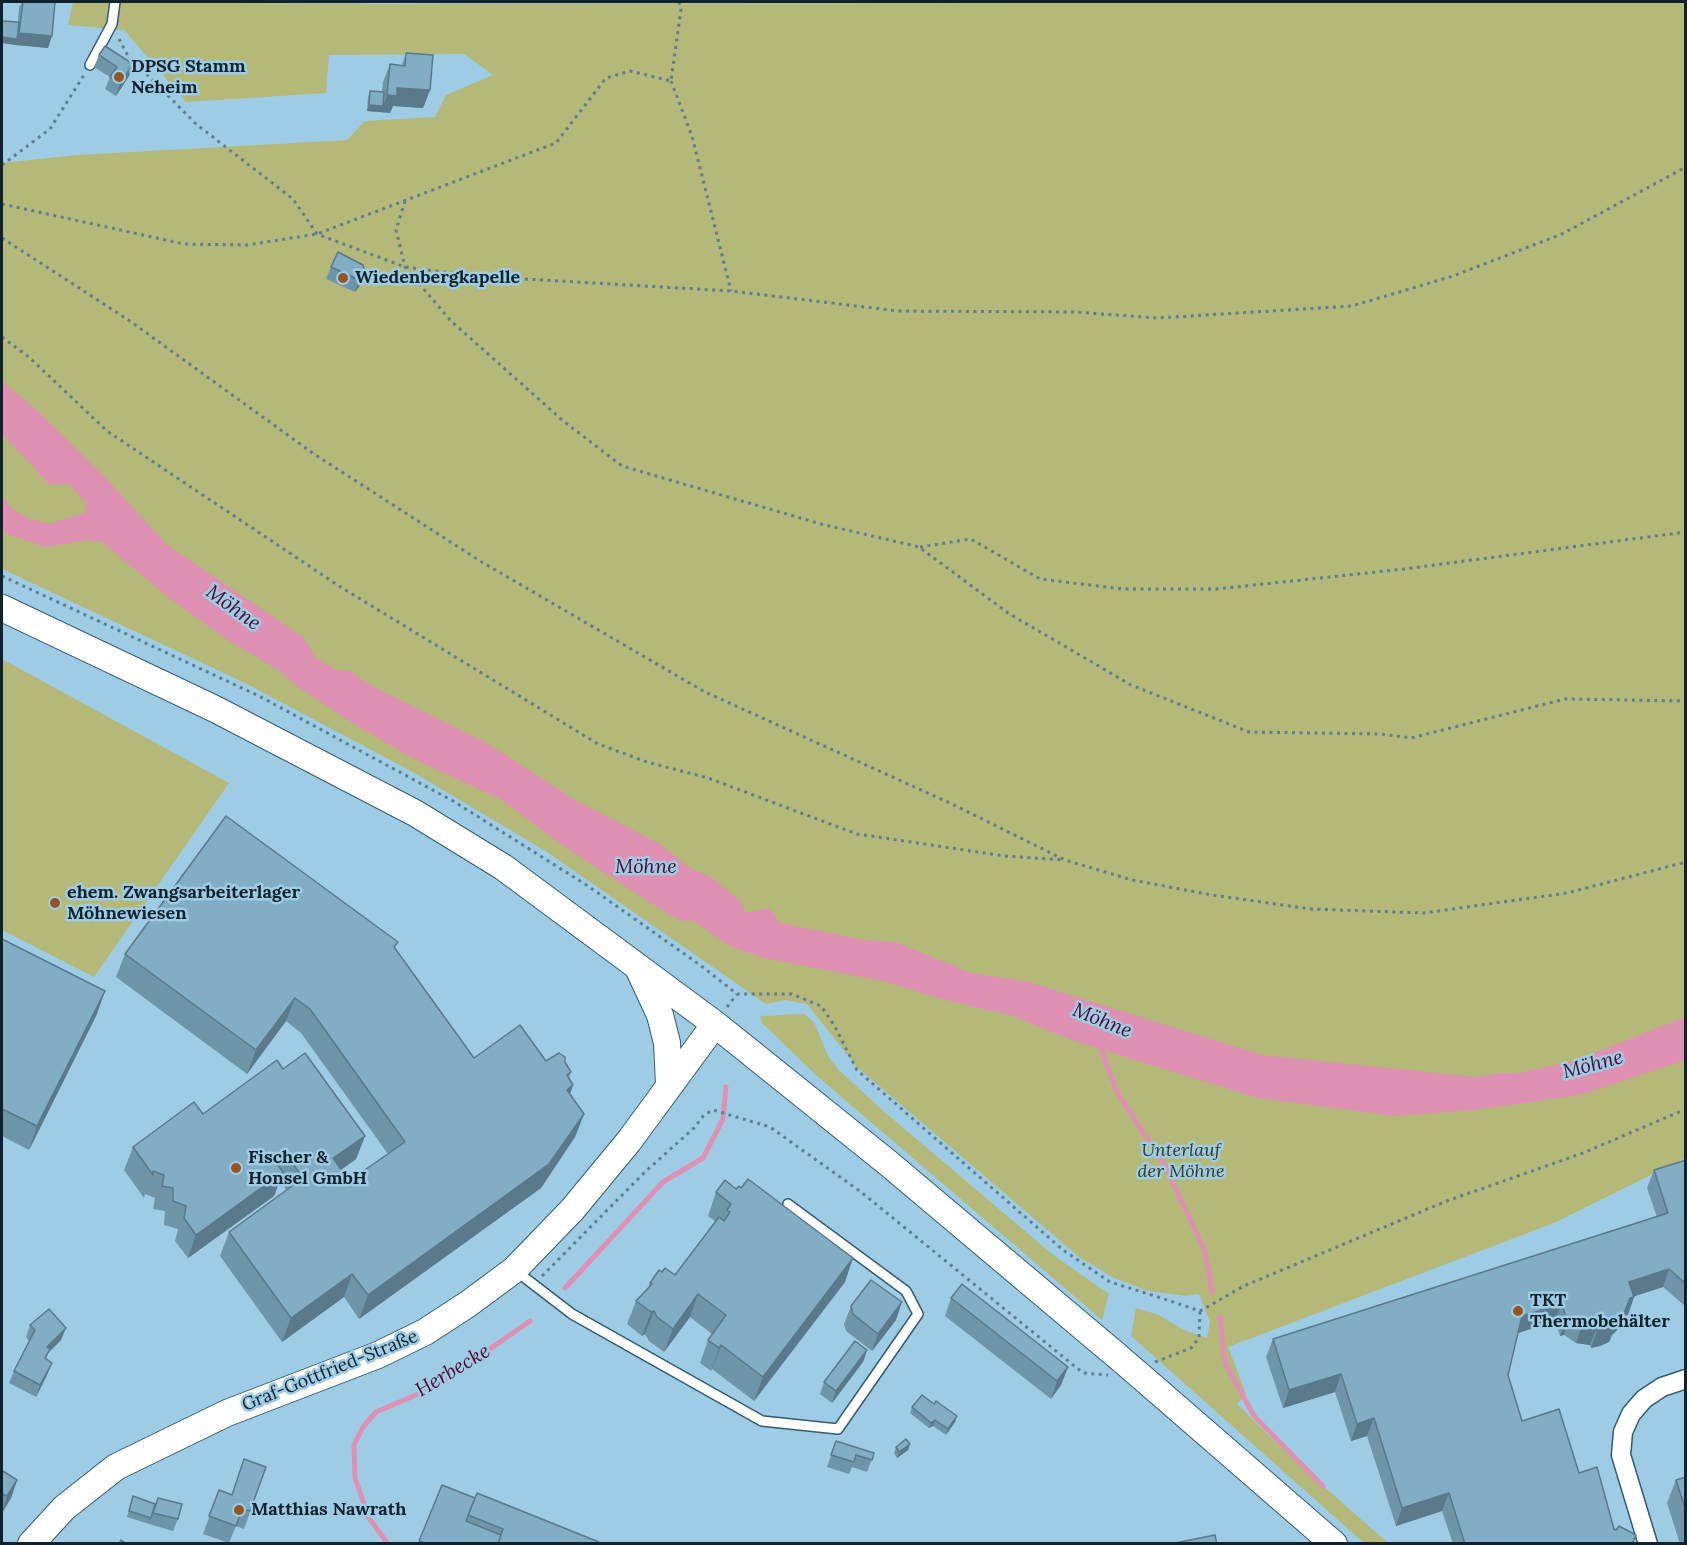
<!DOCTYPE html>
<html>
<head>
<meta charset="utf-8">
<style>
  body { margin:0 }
  #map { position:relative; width:1687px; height:1545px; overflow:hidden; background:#9fcce5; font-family:Lora,serif }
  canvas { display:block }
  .frame { position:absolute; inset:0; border:3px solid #10222b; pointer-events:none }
</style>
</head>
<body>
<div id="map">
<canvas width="1687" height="1545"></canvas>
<div class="frame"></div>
</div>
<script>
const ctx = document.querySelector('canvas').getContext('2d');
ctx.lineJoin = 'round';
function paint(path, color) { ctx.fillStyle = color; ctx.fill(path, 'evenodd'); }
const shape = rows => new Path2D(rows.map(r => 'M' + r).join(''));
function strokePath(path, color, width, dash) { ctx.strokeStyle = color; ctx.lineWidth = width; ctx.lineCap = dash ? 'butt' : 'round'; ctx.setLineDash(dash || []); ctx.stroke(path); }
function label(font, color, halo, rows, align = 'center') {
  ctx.font = font + ' Lora,serif'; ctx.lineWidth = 5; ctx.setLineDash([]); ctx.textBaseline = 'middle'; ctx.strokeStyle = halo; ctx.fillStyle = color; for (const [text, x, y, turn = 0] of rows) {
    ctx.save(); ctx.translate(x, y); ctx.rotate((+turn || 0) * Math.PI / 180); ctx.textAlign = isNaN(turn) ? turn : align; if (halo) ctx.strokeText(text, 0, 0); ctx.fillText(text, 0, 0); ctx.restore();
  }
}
paint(shape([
  [73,2,377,4,1685,2,1685,1158,1554,1223,1228,1347,1246,1394,1237,1404,1296,1462,1388,1543,1364,1543,1131,1336,1136,1308,1159,1315,1184,1330,1207,1338,1210,1322,1199,1294,1186,1296,1148,1291,1114,1278,1079,1257,857,1067,807,1004,786,1000,766,1004,547,852,411,771,245,683,2,569,2,163,76,155,347,140,365,121,435,117,446,95,493,75,464,54,329,55,326,93,186,102,124,30,68,25],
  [2,659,229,783,94,977,2,930],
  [804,1014,814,1022,828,1056,838,1069,880,1108,1052,1254,1109,1294,1102,1320,817,1076,762,1023,760,1016]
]), '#b4b979');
paint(shape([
  [2,381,40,413,106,478,166,544,303,637,316,658,336,670,350,671,370,685,487,743,575,800,660,844,690,868,713,878,740,901,746,913,769,908,780,923,864,940,896,942,971,973,1029,982,1262,1055,1477,1077,1501,1073,1517,1073,1574,1061,1685,1017,1685,1060,1580,1095,1474,1110,1395,1116,1258,1098,1077,1042,1010,1015,941,999,887,982,760,957,728,945,692,920,681,921,660,909,565,847,500,799,416,760,354,724,298,687,278,670,229,641,169,598,102,542,88,540,45,547,2,532,2,495,11,508,30,519,49,524,84,513,87,504,69,484,50,485,2,434]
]), '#de91b2');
strokePath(shape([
  [1099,1044,1117,1092,1165,1166,1205,1251,1212,1292],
  [565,1288,663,1182,703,1158,723,1119,726,1087],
  [1220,1316,1225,1363,1254,1416,1323,1486],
  [388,1544,369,1518,355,1478,354,1445,363,1427,376,1412,437,1386,530,1321]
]), '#de91b2', 5);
const lane = shape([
  [90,65,112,24,115,2],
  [516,1271,572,1314,762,1421,838,1429,918,1314,906,1291,788,1204]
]);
const street = shape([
  [1648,1544,1621,1455,1623,1432,1631,1414,1644,1399,1662,1387,1686,1379]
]);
const secondary = shape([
  [2,608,215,709,415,813,503,867,715,1024,888,1163,1116,1355],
  [639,970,660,1015,667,1043,669,1084],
  [1152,1386,1334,1544],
  [31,1544,64,1508,116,1467,227,1413,378,1355,425,1332,468,1304,514,1270,572,1210,629,1141,715,1024]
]);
strokePath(lane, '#325c72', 12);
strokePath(street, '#325c72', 21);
strokePath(secondary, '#325c72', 28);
strokePath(shape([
  [119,39,127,54,196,124,293,199,317,234,405,267,474,276,731,291,898,311,1074,312,1157,318,1352,306,1453,276,1562,234,1686,167],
  [671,81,692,136,731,291],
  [2,165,50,129,84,75],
  [405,201,396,230,405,267,450,320,562,420,622,466,821,524,919,547,1008,613,1131,685,1249,732,1381,734,1411,738,1565,699,1686,701],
  [2,204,184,244,247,245,317,234,556,143,606,78,630,71,671,81,681,9,679,2],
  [2,238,127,319,314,454,480,561,705,692,952,804,1065,860,1132,880,1212,895,1311,909,1424,913,1567,893,1686,862],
  [2,337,30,358,107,431,339,586,598,744,647,762,708,778,857,834,1005,856,1063,860],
  [920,547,971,539,1040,579,1123,589,1217,589,1404,569,1686,532],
  [2,576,259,696,453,801,588,886,700,965,737,994,792,994,821,1006,834,1025,857,1070,1063,1250,1110,1282,1158,1297,1200,1311,1244,1286,1444,1202,1583,1153,1686,1109],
  [727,1007,737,994],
  [542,1276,646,1171,694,1128,704,1115,713,1110,770,1127,861,1192,1083,1373,1108,1375],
  [1155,1362,1191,1348,1199,1338,1200,1311]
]), '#5f7f91', 3, [3, 4.5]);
strokePath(lane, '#fff', 9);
strokePath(street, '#fff', 18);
strokePath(secondary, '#fff', 26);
const secondaryBridge = shape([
  [1116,1355,1152,1386]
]);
strokePath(secondaryBridge, '#325c72', 28, []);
strokePath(secondaryBridge, '#fff', 26);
paint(shape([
  [22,2,55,2,48,48,2,43,18,22,19,8],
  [406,53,430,90,423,108,393,106,390,113,367,111,368,97,370,91,382,92,383,82,390,64,402,65],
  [99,55,133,64,129,76,116,96,105,89,110,77,94,67],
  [331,267,365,272,361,284,355,292,326,279],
  [2,939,97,1014,29,1150,2,1136],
  [395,949,474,1058,565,1062,571,1072,569,1077,573,1085,570,1094,584,1114,575,1137,541,1188,359,1319,344,1297,282,1342,220,1256,229,1232,287,1191,280,1181,274,1196,188,1258,175,1241,178,1229,164,1225,165,1211,153,1209,155,1198,145,1194,144,1198,124,1170,133,1147,203,1114,283,1069,365,1136,356,1159,341,1170,349,1181,388,1154,301,1033,286,1021,247,1074,116,977,125,954],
  [1686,1160,1686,1307,1663,1287,1634,1296,1628,1315,1624,1316,1617,1330,1612,1335,1609,1342,1600,1346,1591,1348,1590,1345,1576,1343,1564,1335,1560,1336,1555,1321,1518,1333,1508,1375,1522,1421,1579,1473,1614,1529,1633,1544,1453,1544,1442,1511,1396,1526,1367,1436,1351,1441,1335,1392,1283,1408,1266,1357,1273,1339,1657,1217,1647,1188,1654,1170],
  [716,1192,845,1282,754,1401,712,1369,711,1371,700,1363,708,1340,712,1334,690,1317,664,1352,649,1341,645,1334,642,1336,627,1324,636,1301,648,1288,650,1283,662,1272,675,1275,716,1222,708,1216],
  [951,1298,1068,1367,1061,1385,1051,1399,945,1316],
  [851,1306,896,1320,872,1351,846,1331,844,1324],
  [30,1325,61,1340,48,1353,46,1359,52,1363,47,1375,36,1397,9,1383,14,1371,29,1341,26,1337],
  [867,1350,863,1362,832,1403,820,1394,824,1382],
  [912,1407,955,1422,946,1435,933,1426,929,1428,910,1413],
  [836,1441,874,1453,867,1472,852,1467,849,1474,827,1467],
  [910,1444,908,1450,897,1458,894,1453,896,1447],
  [266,1467,244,1529,236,1526,229,1543,203,1534,219,1490,232,1494],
  [2,1474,17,1480,11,1498,2,1513],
  [1686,1477,1686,1544,1680,1544,1667,1503,1676,1480],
  [442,1485,475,1498,599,1544,418,1544],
  [133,1496,178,1519,173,1531,149,1524,127,1517]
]), '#6f95a9');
paint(shape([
  [19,33,52,36,48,48,15,45],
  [2,37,17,39,15,45,2,43],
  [133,64,129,76,116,96,120,84],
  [397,88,430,90,423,108,393,106,390,113,381,112,387,95],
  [369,105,383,106,381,112,367,111],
  [365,272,361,284,355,292,359,280],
  [105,991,97,1014,29,1150,37,1126],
  [295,998,286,1021,247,1074,256,1050],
  [573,1085,565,1108,567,1090],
  [584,1114,575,1137,541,1188,359,1319,368,1295],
  [365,1136,356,1159,324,1182,333,1158],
  [283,1150,274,1174,272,1158],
  [283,1172,274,1196,188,1258,196,1235],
  [853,1258,845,1282,754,1401,763,1377],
  [1669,1269,1663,1287,1623,1300,1629,1282],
  [352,1274,344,1297,282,1342,291,1318],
  [698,1294,690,1317,664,1352,673,1329],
  [1634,1297,1628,1315,1624,1316,1617,1330,1612,1335,1609,1342,1600,1346,1591,1348,1597,1330,1614,1322,1630,1298],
  [902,1302,896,1320,872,1351,878,1334],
  [1562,1304,1555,1321,1515,1334,1522,1316],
  [654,1311,645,1334,642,1336,651,1312],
  [1570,1317,1564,1335,1560,1336,1566,1318],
  [1582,1325,1597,1327,1590,1345,1576,1343],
  [66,1328,61,1340,48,1353,45,1360,45,1358,47,1347],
  [721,1345,712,1369,711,1371,719,1348],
  [867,1350,863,1362,832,1403,836,1391],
  [52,1363,47,1375,36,1397,40,1385],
  [1068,1367,1061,1385,1051,1399,1057,1381],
  [1341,1374,1335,1392,1283,1408,1289,1390],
  [957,1416,955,1422,946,1435,948,1429],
  [1374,1418,1367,1436,1351,1441,1357,1424],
  [935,1420,933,1426,929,1428,931,1423],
  [910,1444,908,1450,897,1458,899,1452],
  [17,1480,11,1498,2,1513,7,1496],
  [1449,1493,1442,1511,1396,1526,1402,1508]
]), '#5a798a');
const building = shape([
  [23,2,55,2,52,36,19,33,23,2],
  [2,21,19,22,17,39,2,37,2,21],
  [105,46,133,64,120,84,110,77,117,67,99,55,105,46],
  [406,53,433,55,430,90,397,88,397,96,387,95,390,64,405,66,406,53],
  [370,91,384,92,383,106,369,105,370,91],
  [338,252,363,265,365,272,359,280,331,267,338,252],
  [226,816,398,942,394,947,474,1058,520,1025,546,1061,559,1053,565,1057,565,1062,571,1072,567,1075,573,1085,567,1090,584,1114,549,1164,368,1295,352,1274,291,1318,229,1232,303,1178,283,1150,272,1158,283,1172,196,1235,184,1218,186,1206,173,1201,173,1188,162,1186,164,1175,153,1171,153,1175,133,1147,194,1102,203,1114,277,1060,283,1069,305,1053,365,1136,333,1158,349,1181,405,1142,310,1009,295,998,256,1050,125,954,226,816],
  [2,939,105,991,37,1126,2,1109,2,939],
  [1686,1160,1686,1284,1669,1269,1629,1282,1634,1297,1630,1298,1624,1313,1614,1322,1616,1324,1607,1328,1597,1330,1597,1327,1582,1325,1570,1317,1566,1318,1562,1304,1522,1316,1508,1375,1522,1421,1559,1409,1579,1473,1597,1467,1614,1529,1616,1530,1619,1526,1636,1535,1632,1544,1465,1544,1449,1493,1402,1508,1374,1418,1357,1424,1341,1374,1289,1390,1273,1339,1668,1213,1654,1170,1686,1160],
  [748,1179,853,1258,763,1377,721,1345,719,1348,708,1340,726,1315,698,1294,673,1329,657,1317,654,1311,651,1312,636,1301,652,1284,650,1283,659,1270,662,1272,665,1268,675,1275,719,1217,724,1221,730,1212,727,1210,731,1204,716,1192,725,1180,736,1189,739,1186,741,1188,748,1179],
  [871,1280,902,1302,878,1334,853,1314,851,1306,871,1280],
  [962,1284,1068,1367,1057,1381,951,1298,962,1284],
  [49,1309,66,1328,47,1347,50,1349,45,1358,52,1363,40,1385,14,1371,35,1330,30,1325,49,1309],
  [855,1341,867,1350,836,1391,824,1382,855,1341],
  [922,1395,934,1404,936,1401,957,1416,948,1429,935,1420,931,1423,912,1407,922,1395],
  [906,1439,910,1444,899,1452,896,1447,906,1439],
  [836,1441,874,1453,872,1460,856,1455,854,1462,831,1455,836,1441],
  [244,1459,266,1467,250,1511,242,1509,236,1526,209,1516,219,1490,232,1495,244,1459],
  [3,1471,17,1480,7,1496,2,1494,2,1474,3,1471],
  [1686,1477,1686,1511,1676,1480,1686,1477],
  [442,1485,475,1498,466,1521,501,1535,498,1544,427,1544,419,1541,442,1485],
  [477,1493,599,1542,599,1544,498,1544,503,1529,468,1515,477,1493],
  [133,1496,155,1504,151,1518,129,1511,133,1496],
  [158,1498,182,1504,178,1519,153,1513,158,1498],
  [1215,1535,1217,1544,1175,1543,1215,1535],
  [121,1540,127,1544,119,1544,121,1540]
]);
paint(building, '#81adc5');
strokePath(building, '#5a798a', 1.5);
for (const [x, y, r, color] of [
  [119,77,6,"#965324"],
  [343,278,6,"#965324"],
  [55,903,6,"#965324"],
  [236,1168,6,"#965324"],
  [1518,1311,6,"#965324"],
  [239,1510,6,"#965324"]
]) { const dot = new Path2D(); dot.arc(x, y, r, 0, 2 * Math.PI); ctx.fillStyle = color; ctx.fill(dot); strokePath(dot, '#9fcce5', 2); }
label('bold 18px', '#10222b', '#9fcce5', [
  ["DPSG Stamm",131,67],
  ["Neheim",131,88],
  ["Wiedenbergkapelle",355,278],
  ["ehem. Zwangsarbeiterlager",67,893],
  ["Möhnewiesen",67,914],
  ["Fischer &",248,1158],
  ["Honsel GmbH",248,1179],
  ["TKT",1530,1301],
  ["Thermobehälter",1530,1322],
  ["Matthias Nawrath",251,1510]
], 'left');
label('italic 18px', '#383a17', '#9fcce5', [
  ["Unterlauf",1181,1151],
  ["der Möhne",1181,1172]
]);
label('18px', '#10222b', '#9fcce5', [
  ["Graf-Gottfried-Straße",330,1371,-22]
]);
label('italic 20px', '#4f0a31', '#9fcce5', [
  ["Möhne",233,608,36],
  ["Möhne",646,867],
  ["Möhne",1102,1021,22],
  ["Möhne",1593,1065,-15],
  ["Herbecke",453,1371,-31]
]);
</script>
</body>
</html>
